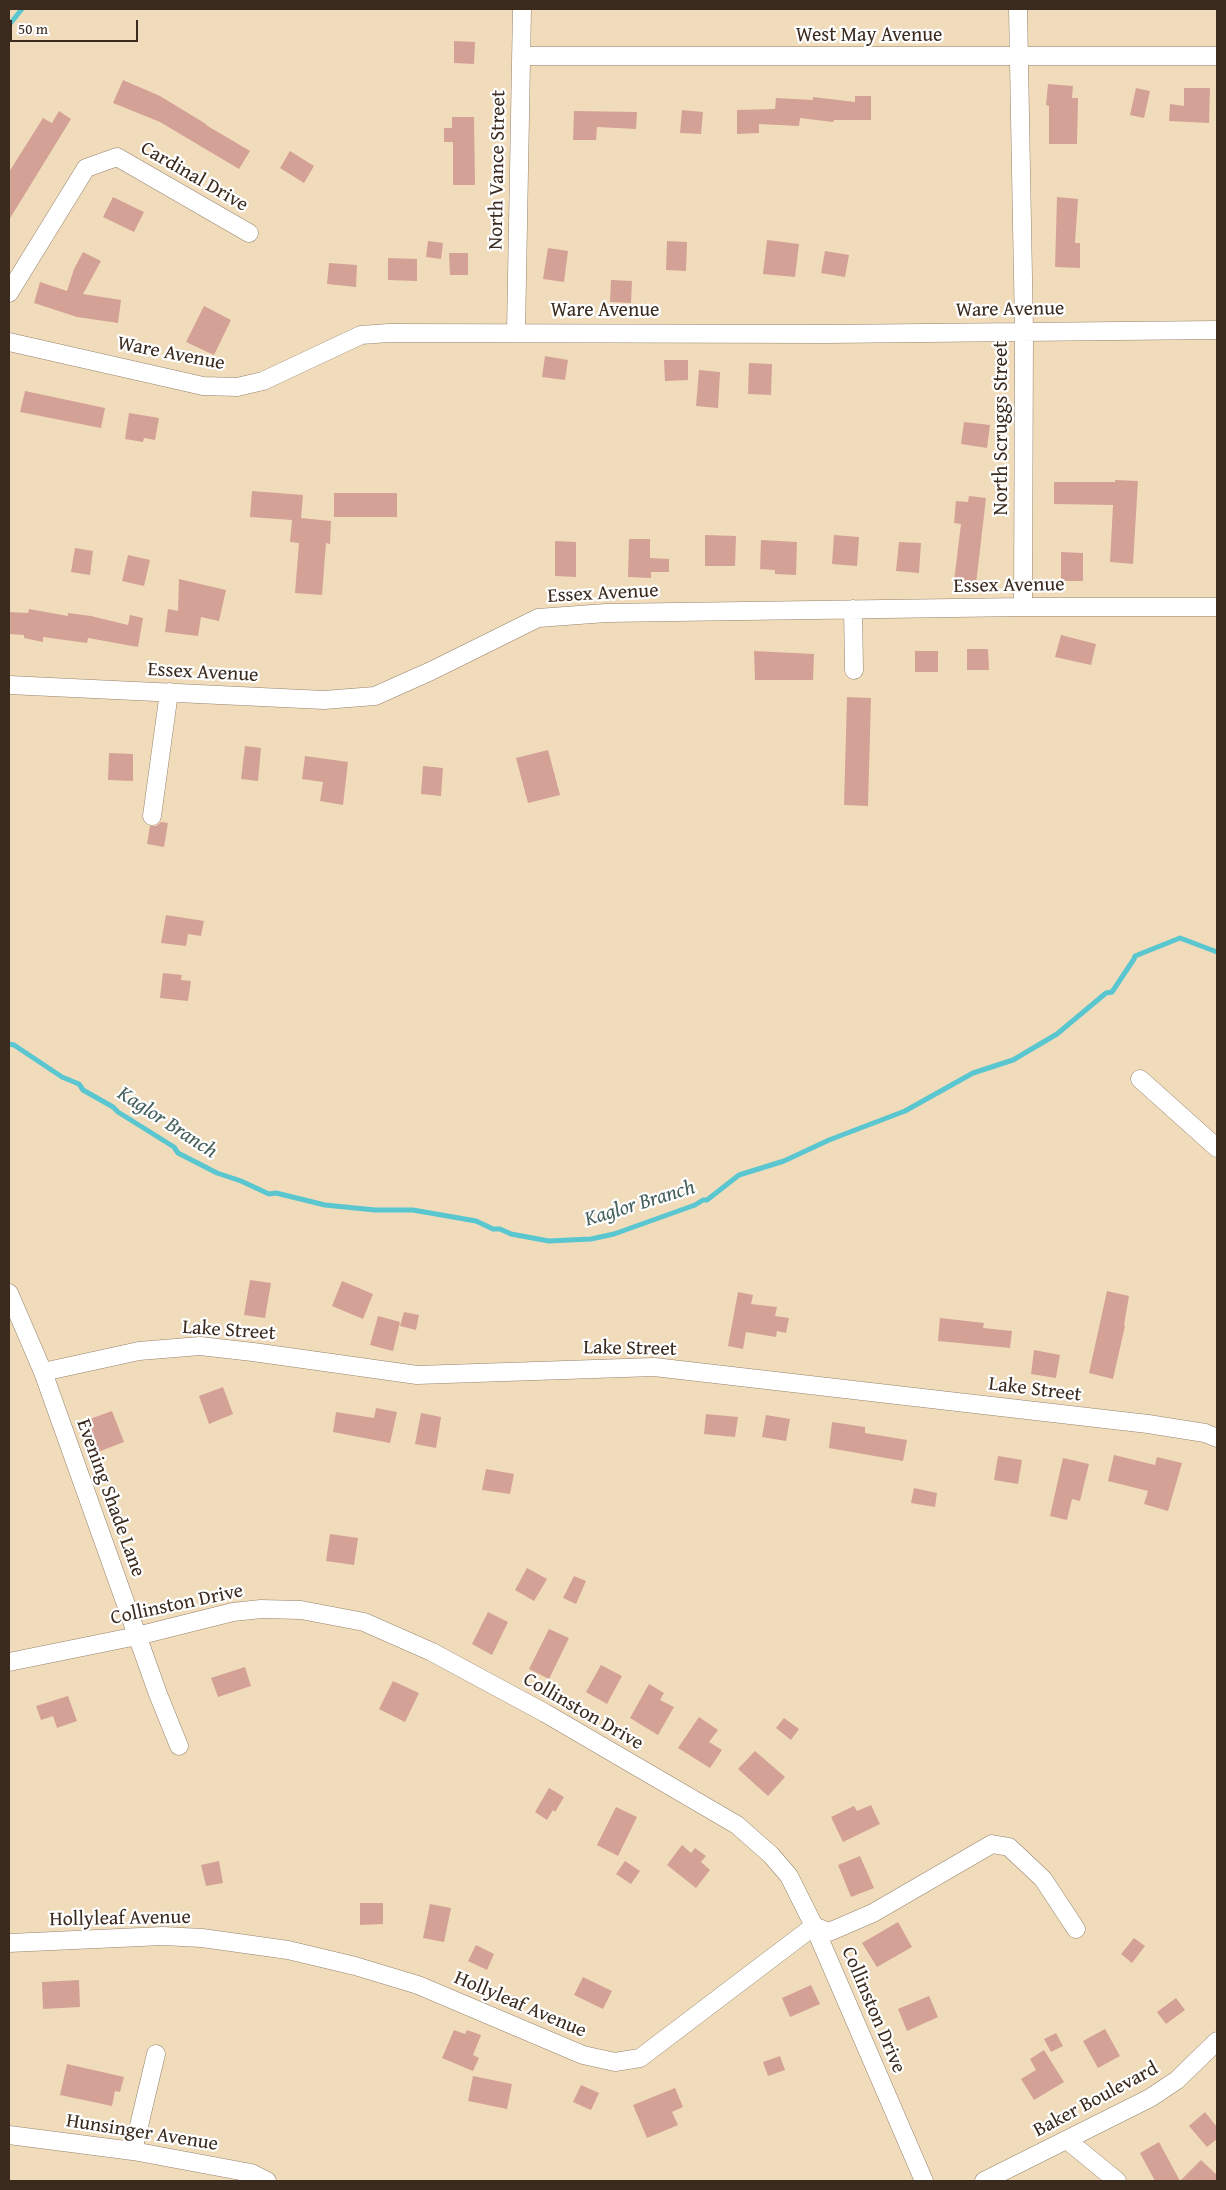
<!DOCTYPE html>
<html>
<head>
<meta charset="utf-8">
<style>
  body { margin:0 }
  #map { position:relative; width:1226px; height:2190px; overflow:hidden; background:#f0dcbb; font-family:"Gentium Book Plus",serif }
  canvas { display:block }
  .frame { position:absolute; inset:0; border:10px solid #3b2a1e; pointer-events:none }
  .scale { position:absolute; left:10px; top:20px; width:128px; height:22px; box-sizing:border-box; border:2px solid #3b2a1e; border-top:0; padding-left:6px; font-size:15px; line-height:18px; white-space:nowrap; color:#3b2a1e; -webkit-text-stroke:4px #fff; paint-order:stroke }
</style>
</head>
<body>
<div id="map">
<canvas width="1226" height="2190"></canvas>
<div class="frame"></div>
<div class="scale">50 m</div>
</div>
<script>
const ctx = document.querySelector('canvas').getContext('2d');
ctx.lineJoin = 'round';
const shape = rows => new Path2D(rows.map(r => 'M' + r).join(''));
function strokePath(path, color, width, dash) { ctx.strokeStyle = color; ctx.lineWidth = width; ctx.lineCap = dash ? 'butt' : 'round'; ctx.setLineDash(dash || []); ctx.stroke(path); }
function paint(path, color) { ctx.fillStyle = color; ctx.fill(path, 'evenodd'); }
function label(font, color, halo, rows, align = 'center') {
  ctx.font = font + ' "Gentium Book Plus",serif'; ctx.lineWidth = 4.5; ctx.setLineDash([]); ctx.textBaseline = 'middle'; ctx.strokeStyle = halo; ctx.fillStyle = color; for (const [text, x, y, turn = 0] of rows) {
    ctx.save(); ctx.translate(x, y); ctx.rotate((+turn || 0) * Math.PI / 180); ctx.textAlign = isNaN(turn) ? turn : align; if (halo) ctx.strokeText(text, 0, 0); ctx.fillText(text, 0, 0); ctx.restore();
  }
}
strokePath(shape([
  [9,25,22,9],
  [9,1044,14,1045,62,1077,79,1084,83,1090,113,1107,118,1112,174,1147,178,1153,217,1173,241,1181,269,1194,276,1193,325,1205,375,1210,413,1210,476,1221,493,1229,500,1229,511,1234,549,1241,591,1239,614,1234,695,1205,703,1200,707,1200,739,1175,784,1161,829,1140,905,1111,973,1073,1013,1060,1057,1034,1106,993,1112,992,1134,959,1135,956,1180,938,1217,952]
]), '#59c6d0', 5);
paint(shape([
  [454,41,475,42,474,64,454,63],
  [123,80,160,96,206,124,206,125,250,151,239,169,160,122,113,103],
  [1048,84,1073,86,1072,98,1078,98,1077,144,1049,144,1049,106,1046,105],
  [1136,88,1150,91,1144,118,1130,115],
  [1184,88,1210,88,1209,123,1169,121,1170,104,1184,106],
  [855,96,871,96,871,120,834,120,833,122,800,118,799,126,759,124,759,133,737,134,737,110,775,109,776,98,813,100,813,97,855,102],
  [682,110,703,112,701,134,680,133],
  [59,111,71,119,9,220,9,172,43,118,52,123],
  [574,111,637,112,636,129,597,127,596,140,573,140],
  [452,117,474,117,475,185,453,185,453,142,444,142,444,128,452,128],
  [290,151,314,166,304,183,280,168],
  [113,197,144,212,134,232,103,217],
  [1057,197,1078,199,1075,243,1080,243,1080,268,1055,267],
  [767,240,799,244,795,277,763,274],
  [428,241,443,243,441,259,426,257],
  [667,241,687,242,686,271,666,270],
  [548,248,568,251,564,282,543,279],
  [825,251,849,255,845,277,821,273],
  [83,252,101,261,83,294,121,300,118,323,77,317,34,303,40,282,67,291,74,269],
  [449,253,468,253,468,275,450,275],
  [388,258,417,259,417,281,388,280],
  [329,263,357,265,356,287,327,284],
  [611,280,632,281,631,303,610,302],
  [204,306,231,320,214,355,186,342],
  [545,356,568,360,565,380,542,377],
  [664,360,688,360,688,380,665,381],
  [749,363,772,364,771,395,748,394],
  [699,370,720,372,718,408,696,406],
  [25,391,105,408,101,428,20,412],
  [129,413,159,418,155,440,144,438,143,442,125,439],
  [964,422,990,425,987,448,961,444],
  [1115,480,1138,481,1133,564,1110,562,1113,505,1054,504,1054,482,1115,482],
  [252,491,303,495,301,518,331,521,330,544,326,543,322,595,295,593,299,543,290,542,292,520,250,517],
  [334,493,397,493,397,517,334,517],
  [969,496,986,498,976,584,954,581,961,524,954,523,956,501,968,502],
  [705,535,736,536,735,566,705,566],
  [834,535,859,537,857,566,832,564],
  [629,539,650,539,650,558,669,559,669,572,651,572,651,578,628,577],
  [761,540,797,542,796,575,775,574,775,570,760,569],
  [555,541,576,542,576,577,555,576],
  [899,542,921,543,919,573,896,571],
  [75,548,93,551,90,575,71,572],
  [1061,552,1083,553,1083,581,1061,581],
  [128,555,150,560,144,586,122,581],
  [179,579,226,590,219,621,201,617,198,636,165,632,168,609,178,611],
  [29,609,68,616,68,613,91,616,128,625,130,615,143,618,138,647,88,638,87,643,43,637,43,642,24,638,24,635,9,634,9,612,28,613],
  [1061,635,1096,644,1091,665,1055,657],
  [967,649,988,649,989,670,967,670],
  [754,651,814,654,813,680,755,680],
  [915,651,938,651,938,672,915,672],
  [847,697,871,698,868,806,844,805],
  [245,746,261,748,258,781,241,779],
  [548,750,560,795,528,803,516,758],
  [109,753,133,754,133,781,108,780],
  [305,756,348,762,343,805,320,801,323,782,302,779],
  [423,766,443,768,441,796,421,794],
  [161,822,168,823,164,847,147,844,150,826,156,826],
  [166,915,204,921,201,936,188,934,186,946,161,943],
  [163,973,182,975,181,980,191,981,188,1001,160,998],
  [250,1280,271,1283,265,1318,244,1315],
  [342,1281,373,1294,363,1319,332,1306],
  [1107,1291,1129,1296,1124,1325,1125,1326,1113,1379,1089,1373],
  [738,1292,753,1295,751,1304,777,1307,775,1316,789,1318,786,1333,777,1331,776,1337,746,1332,743,1349,728,1346],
  [404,1312,419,1315,416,1330,400,1326],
  [378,1316,400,1322,393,1351,370,1345],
  [940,1318,984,1323,983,1328,1012,1331,1010,1348,938,1341],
  [1034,1350,1060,1355,1056,1378,1031,1374],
  [223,1387,233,1414,209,1424,199,1396],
  [376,1408,397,1412,390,1443,333,1432,336,1412,374,1418],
  [112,1411,124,1442,98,1452,87,1420],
  [421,1413,441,1417,436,1448,415,1444],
  [706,1414,738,1417,735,1437,704,1434],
  [766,1415,790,1419,786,1441,762,1437],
  [832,1422,865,1427,865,1433,907,1440,903,1461,829,1448],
  [1114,1455,1155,1465,1157,1457,1182,1463,1168,1511,1144,1504,1148,1491,1108,1481],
  [998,1456,1022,1460,1018,1484,994,1480],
  [1063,1458,1089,1464,1080,1501,1072,1499,1067,1520,1050,1516],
  [486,1469,514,1474,510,1494,482,1490],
  [914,1488,937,1493,935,1507,911,1503],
  [330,1534,358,1538,354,1565,326,1561],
  [527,1568,547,1579,534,1601,515,1590],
  [574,1576,586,1581,576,1604,563,1598],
  [488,1612,508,1622,492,1655,472,1644],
  [549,1629,569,1638,549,1679,529,1669],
  [601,1665,622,1676,607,1704,586,1692],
  [245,1667,251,1686,218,1697,211,1678],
  [393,1681,419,1693,405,1722,379,1709],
  [649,1684,664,1693,660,1700,674,1707,658,1735,630,1718],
  [68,1696,77,1721,57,1728,53,1716,41,1720,36,1706],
  [699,1717,718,1730,709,1742,722,1750,710,1768,678,1748],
  [784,1718,799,1729,791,1740,776,1728],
  [755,1751,785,1777,768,1796,738,1769],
  [549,1788,564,1797,555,1812,553,1810,547,1820,535,1812],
  [871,1805,880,1824,843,1842,831,1817,854,1806,857,1811],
  [616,1807,637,1817,618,1856,597,1845],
  [682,1845,691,1853,695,1848,706,1856,701,1862,710,1870,696,1888,667,1865],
  [860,1856,874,1888,851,1897,838,1865],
  [219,1861,223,1883,206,1886,201,1865],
  [625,1861,640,1871,631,1884,616,1874],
  [360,1903,383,1903,383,1924,360,1925],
  [430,1904,451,1908,444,1942,423,1938],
  [898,1922,912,1947,877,1967,862,1943],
  [1134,1938,1145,1946,1132,1963,1121,1954],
  [476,1945,494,1954,487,1970,468,1961],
  [583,1977,612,1991,603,2009,574,1995],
  [79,1980,80,2007,43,2009,42,1982],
  [811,1985,820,2004,790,2017,782,1998],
  [929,1996,938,2017,907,2031,898,2009],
  [1176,1998,1185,2010,1166,2024,1157,2012],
  [1105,2029,1120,2056,1098,2068,1083,2041],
  [454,2030,465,2034,467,2030,481,2035,473,2055,479,2058,473,2071,442,2058],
  [1056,2033,1063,2046,1051,2052,1044,2039],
  [1044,2050,1064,2082,1034,2100,1021,2079,1036,2070,1030,2059],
  [780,2056,785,2070,768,2076,763,2062],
  [67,2064,124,2077,120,2092,115,2091,112,2106,60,2095],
  [473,2076,512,2084,507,2109,468,2101],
  [581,2085,599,2093,591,2110,573,2102],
  [675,2088,683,2107,672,2112,678,2125,647,2138,633,2105],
  [1205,2112,1217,2127,1217,2139,1207,2147,1189,2126],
  [1159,2142,1180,2181,1201,2160,1217,2175,1217,2181,1155,2181,1140,2153]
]), '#d4a196');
const minor = shape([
  [1018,9,1024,331,1023,607],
  [521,56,1217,56],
  [9,293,86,168,117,157,249,233],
  [516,332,522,9],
  [9,342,203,386,237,387,263,381,361,335,389,333,827,334,1217,330],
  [853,609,854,670],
  [9,685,324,700,375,696,431,671,538,618,606,613,1023,607,1217,607],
  [152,816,169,692],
  [1140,1079,1217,1148],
  [9,1293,43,1372,158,1694,179,1746],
  [43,1372,139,1351,200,1346,253,1352,417,1375,654,1367,1148,1424,1205,1433,1217,1438],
  [9,1662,137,1636,233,1612,261,1609,301,1610,364,1622,432,1652,545,1713,737,1825,771,1855,789,1876,814,1926,924,2181],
  [9,1943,163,1936,202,1938,288,1950,355,1966,418,1985,583,2055,615,2062,640,2058,814,1926,829,1932,873,1913,992,1844,1009,1847,1043,1879,1076,1929],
  [9,2135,133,2151,251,2173,267,2181],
  [1067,2140,1117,2181],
  [133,2151,156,2054],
  [984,2181,1150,2098,1177,2080,1217,2041]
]);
strokePath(minor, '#96836c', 19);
strokePath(minor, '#fff', 18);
label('20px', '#3b2a1e', '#fff', [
  ["West May Avenue",869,36],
  ["North Vance Street",498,170,-89],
  ["Cardinal Drive",194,177,30],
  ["Ware Avenue",1010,310,-1],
  ["Ware Avenue",605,311],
  ["Ware Avenue",171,354,11],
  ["North Scruggs Street",1002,428,-90],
  ["Essex Avenue",1009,586,-1],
  ["Essex Avenue",603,594,-3],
  ["Essex Avenue",203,673,3],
  ["Lake Street",229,1331,4],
  ["Lake Street",630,1349,1],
  ["Lake Street",1035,1390,7],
  ["Evening Shade Lane",110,1498,70],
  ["Collinston Drive",177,1605,-12],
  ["Collinston Drive",583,1712,30],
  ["Hollyleaf Avenue",120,1919,-1],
  ["Hollyleaf Avenue",520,2005,23],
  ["Collinston Drive",873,2010,67],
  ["Baker Boulevard",1096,2100,-28],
  ["Hunsinger Avenue",142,2133,9]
]);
label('italic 21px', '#46615c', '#fff', [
  ["Kaglor Branch",167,1123,33],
  ["Kaglor Branch",640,1204,-17]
]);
</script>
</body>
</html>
